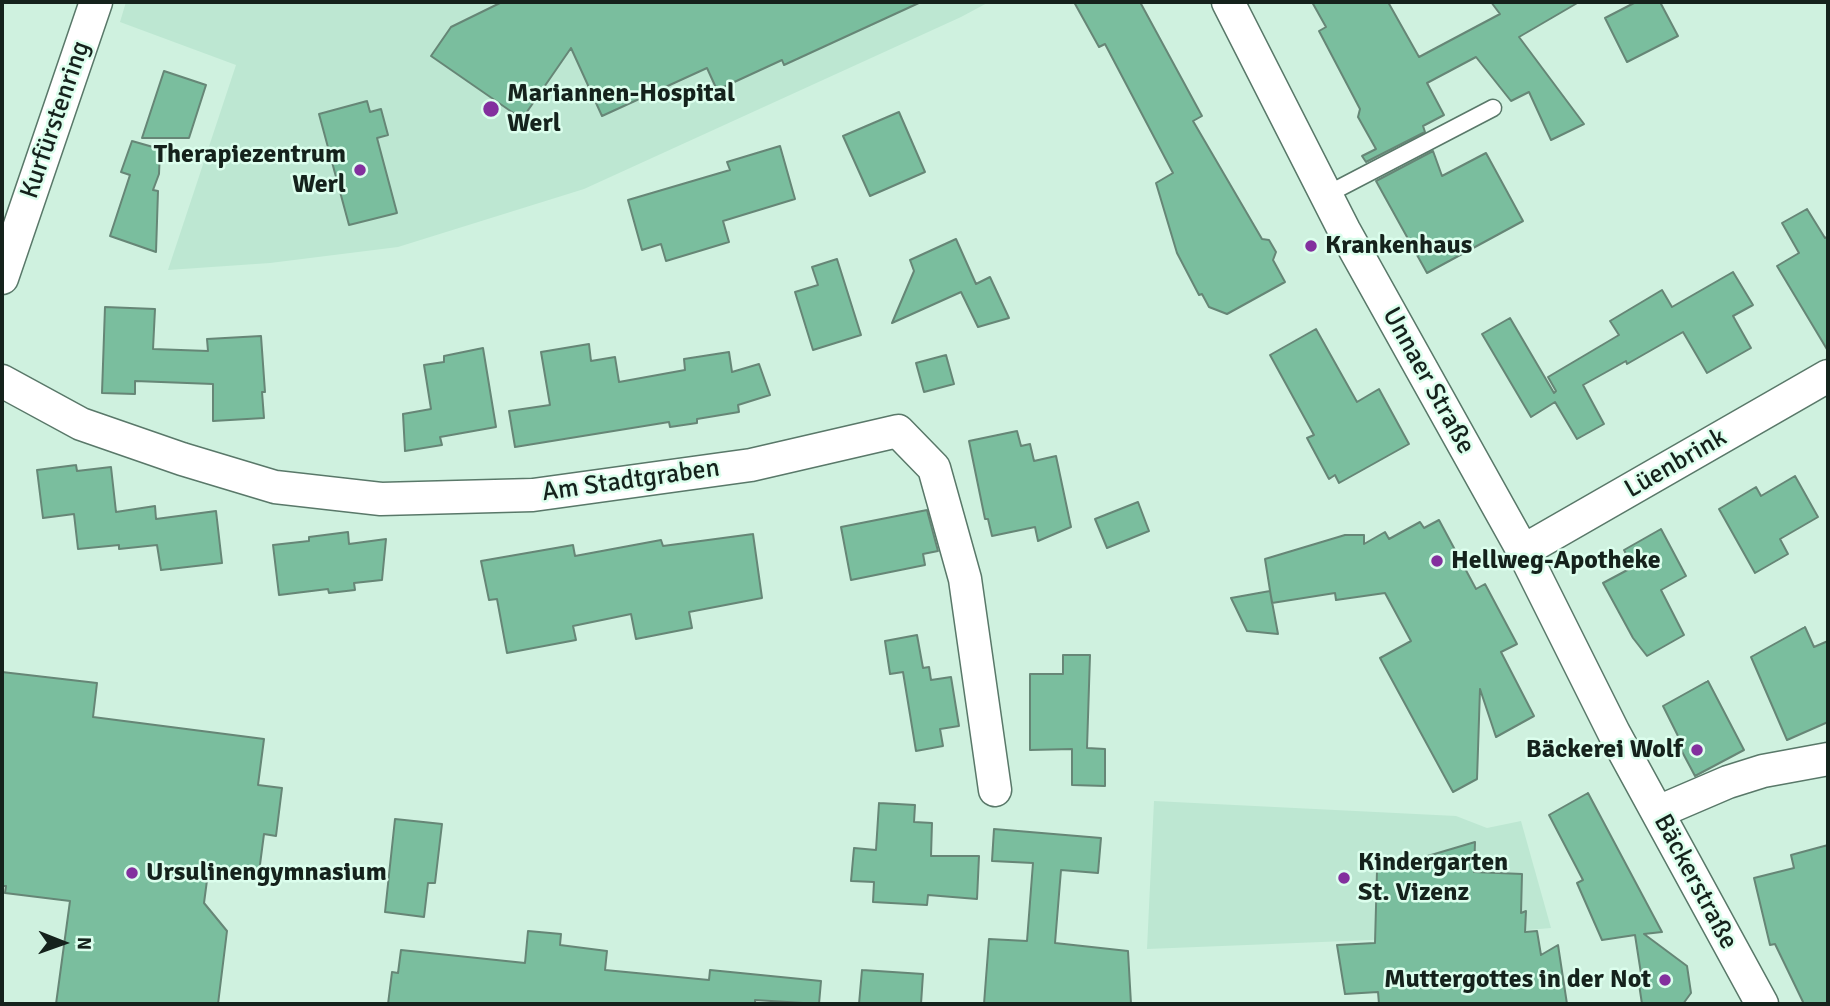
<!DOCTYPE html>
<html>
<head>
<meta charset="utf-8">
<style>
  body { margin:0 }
  #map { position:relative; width:1830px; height:1006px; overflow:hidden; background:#cff1df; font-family:Signika,sans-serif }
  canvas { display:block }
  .frame { position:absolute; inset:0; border:4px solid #15221c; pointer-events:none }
  .north { position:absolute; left:28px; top:908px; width:70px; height:70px; -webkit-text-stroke:5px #dcfeed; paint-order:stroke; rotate:91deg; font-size:19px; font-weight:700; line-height:28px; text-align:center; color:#15221c }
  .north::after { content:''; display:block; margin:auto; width:24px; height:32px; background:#15221c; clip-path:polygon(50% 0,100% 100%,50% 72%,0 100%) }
</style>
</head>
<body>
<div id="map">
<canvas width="1830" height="1006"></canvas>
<div class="frame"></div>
<div class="north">N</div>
</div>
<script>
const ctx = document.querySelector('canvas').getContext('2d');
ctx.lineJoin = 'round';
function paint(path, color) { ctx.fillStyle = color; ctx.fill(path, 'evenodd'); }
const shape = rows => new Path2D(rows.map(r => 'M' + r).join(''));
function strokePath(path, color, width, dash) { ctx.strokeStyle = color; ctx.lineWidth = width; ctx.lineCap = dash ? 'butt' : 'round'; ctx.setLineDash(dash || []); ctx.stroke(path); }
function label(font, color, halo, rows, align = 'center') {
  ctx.font = font + ' Signika,sans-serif'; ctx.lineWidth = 5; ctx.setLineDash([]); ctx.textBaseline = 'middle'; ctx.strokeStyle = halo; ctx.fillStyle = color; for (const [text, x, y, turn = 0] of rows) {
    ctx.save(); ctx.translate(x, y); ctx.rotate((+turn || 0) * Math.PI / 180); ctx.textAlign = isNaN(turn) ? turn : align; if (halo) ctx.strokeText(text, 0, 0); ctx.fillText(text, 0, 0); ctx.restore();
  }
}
paint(shape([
  [126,2,989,2,961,17,584,189,398,247,270,263,168,270,236,65,120,22],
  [1154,801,1456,816,1487,828,1521,821,1551,928,1446,937,1147,949]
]), '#bde7d2');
const building = shape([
  [502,2,921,2,784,65,782,60,717,90,707,68,602,116,571,48,522,119,431,56,451,27,502,2],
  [1074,2,1140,2,1202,116,1193,121,1262,239,1269,240,1276,252,1273,260,1285,282,1227,314,1209,307,1202,294,1199,295,1177,253,1156,183,1173,173,1105,44,1099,47,1074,2],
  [1312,2,1388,2,1419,57,1500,14,1491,2,1579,2,1519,37,1584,124,1551,140,1529,92,1511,101,1476,57,1427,83,1444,115,1423,126,1425,132,1366,162,1362,156,1376,149,1358,117,1360,109,1319,31,1326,27,1312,2],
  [1636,2,1660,2,1678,36,1627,62,1605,18,1636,2],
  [164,71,206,85,189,138,142,138,164,71],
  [367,101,370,112,381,109,388,135,377,138,397,213,349,225,319,114,367,101],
  [899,112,925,172,870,196,843,136,899,112],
  [132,141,160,149,159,174,153,190,158,191,156,252,110,236,130,175,121,172,132,141],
  [780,146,795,199,723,221,729,242,666,261,661,244,642,250,628,200,730,170,727,162,780,146],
  [1433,151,1442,176,1486,153,1523,221,1427,273,1376,181,1433,151],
  [1807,209,1825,238,1828,236,1828,351,1777,266,1799,253,1782,223,1807,209],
  [956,239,976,284,990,277,1009,318,978,327,961,292,892,323,914,271,910,260,956,239],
  [837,259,861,335,813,350,795,292,818,285,812,267,837,259],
  [1733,272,1753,305,1733,316,1751,348,1707,373,1683,332,1627,364,1626,361,1583,385,1604,424,1577,439,1555,402,1531,417,1482,334,1510,318,1554,393,1556,391,1548,377,1619,335,1610,321,1662,290,1672,307,1733,272],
  [105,307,155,309,153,349,208,351,207,339,261,336,265,392,262,392,264,418,213,421,213,384,135,381,135,394,102,393,105,307],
  [1316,329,1357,402,1379,389,1409,444,1339,483,1335,475,1329,479,1307,438,1314,435,1270,355,1316,329],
  [589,344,591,361,615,357,619,382,685,370,684,359,729,352,732,372,759,364,770,395,738,405,739,412,697,419,697,423,670,427,669,422,515,447,509,411,550,405,541,352,589,344],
  [483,348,496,427,440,437,442,445,405,451,403,414,431,409,424,365,444,362,444,356,483,348],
  [946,355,954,384,924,392,916,363,946,355],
  [1017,431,1021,446,1030,444,1034,461,1056,456,1071,527,1038,541,1035,527,992,536,988,519,985,519,969,441,1017,431],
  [76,465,77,471,111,467,116,512,155,506,156,519,216,511,222,563,161,570,157,545,119,549,119,545,78,549,74,514,43,518,37,470,76,465],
  [1795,476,1818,517,1780,539,1788,554,1755,573,1719,509,1756,487,1761,496,1795,476],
  [1138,502,1149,531,1107,548,1095,519,1138,502],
  [927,510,938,551,923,554,925,565,851,580,841,527,927,510],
  [1439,520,1476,589,1485,584,1517,644,1501,652,1534,716,1496,737,1480,689,1477,779,1453,792,1380,658,1411,641,1385,593,1336,600,1335,593,1272,603,1265,559,1345,535,1364,535,1364,544,1385,532,1389,539,1420,522,1424,528,1439,520],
  [1661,529,1686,576,1661,590,1684,635,1647,656,1633,638,1603,583,1633,567,1624,550,1661,529],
  [348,532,349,544,386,539,382,580,354,583,355,590,329,593,328,589,279,595,273,545,309,541,309,537,348,532],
  [753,534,762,598,689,612,692,628,636,639,631,614,573,626,576,640,507,653,497,599,489,600,481,561,573,545,575,556,661,540,663,546,753,534],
  [1270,591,1278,634,1247,631,1231,598,1270,591],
  [1805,627,1814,647,1828,641,1828,722,1787,740,1751,657,1805,627],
  [917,635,923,668,929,667,931,680,951,677,959,726,940,729,943,746,916,751,903,672,890,674,885,641,917,635],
  [1063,655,1090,655,1087,748,1105,749,1105,786,1072,785,1072,749,1030,750,1030,674,1063,674,1063,655],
  [2,672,97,683,93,717,264,739,258,785,282,788,276,836,264,834,259,872,209,865,204,903,227,931,218,1004,56,1004,70,901,5,893,6,886,2,886,2,672],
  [1708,681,1744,750,1695,776,1678,744,1681,742,1663,706,1708,681],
  [1588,793,1662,932,1644,934,1687,966,1691,993,1683,1004,1642,1004,1639,984,1642,980,1635,935,1602,940,1577,883,1583,880,1549,815,1588,793],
  [879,803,915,805,914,822,932,823,931,856,979,856,977,899,928,895,927,905,873,902,874,882,851,881,854,848,876,850,879,803],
  [395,819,442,824,435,883,428,883,424,917,385,912,395,819],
  [994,829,1101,838,1098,873,1061,870,1055,943,1128,951,1131,1004,984,1004,989,939,1027,941,1033,863,992,861,994,829],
  [1475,842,1474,872,1522,874,1521,913,1526,911,1525,932,1537,931,1541,955,1558,945,1567,1004,1379,1004,1378,992,1345,994,1337,945,1375,943,1377,871,1475,842],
  [1828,845,1828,1004,1804,1004,1775,944,1770,945,1754,878,1794,868,1791,855,1828,845],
  [528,931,561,934,560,945,607,951,605,970,709,980,710,970,821,981,819,1004,755,1000,755,1004,388,1004,392,972,398,973,401,950,525,963,528,931],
  [862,970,923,974,921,1004,859,1004,862,970]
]);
paint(building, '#7abe9e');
strokePath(building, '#668676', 2);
const lane = shape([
  [1326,195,1493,108]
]);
const street = shape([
  [1228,2,1344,230,1523,551,1614,733,1762,1004],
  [2,278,96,2],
  [2,381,81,424,182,459,275,487,381,499,533,495,751,465,898,431,934,468,965,579,995,790],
  [1523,551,1828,376],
  [1658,812,1728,782,1763,771,1828,759]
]);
strokePath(lane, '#597869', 19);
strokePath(street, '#597869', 35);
strokePath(lane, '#fff', 16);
strokePath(street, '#fff', 32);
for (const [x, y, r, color] of [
  [491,109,9,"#83309e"],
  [360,170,7,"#83309e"],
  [1311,246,7,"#83309e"],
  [1437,561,7,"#83309e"],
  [1697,750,7,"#83309e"],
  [132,873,7,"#83309e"],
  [1344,878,7,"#83309e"],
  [1665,980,7,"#83309e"]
]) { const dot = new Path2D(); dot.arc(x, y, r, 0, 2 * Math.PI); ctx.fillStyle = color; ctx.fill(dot); strokePath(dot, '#dcfeed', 2.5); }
label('bold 26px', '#15221c', '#dcfeed', [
  ["Mariannen-Hospital",507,94],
  ["Werl",507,124],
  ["Therapiezentrum",346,155,"right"],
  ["Werl",346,185,"right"],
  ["Krankenhaus",1325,246],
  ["Hellweg-Apotheke",1451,561],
  ["Bäckerei Wolf",1683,750,"right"],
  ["Kindergarten",1358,863],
  ["St. Vizenz",1358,893],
  ["Ursulinengymnasium",146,873],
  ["Muttergottes in der Not",1651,980,"right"]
], 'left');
label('26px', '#15221c', '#dcfeed', [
  ["Kurfürstenring",56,120,-71],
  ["Unnaer Straße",1428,381,61],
  ["Lüenbrink",1676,464,-30],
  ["Am Stadtgraben",631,481,-8],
  ["Bäckerstraße",1695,882,62]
]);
</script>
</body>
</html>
